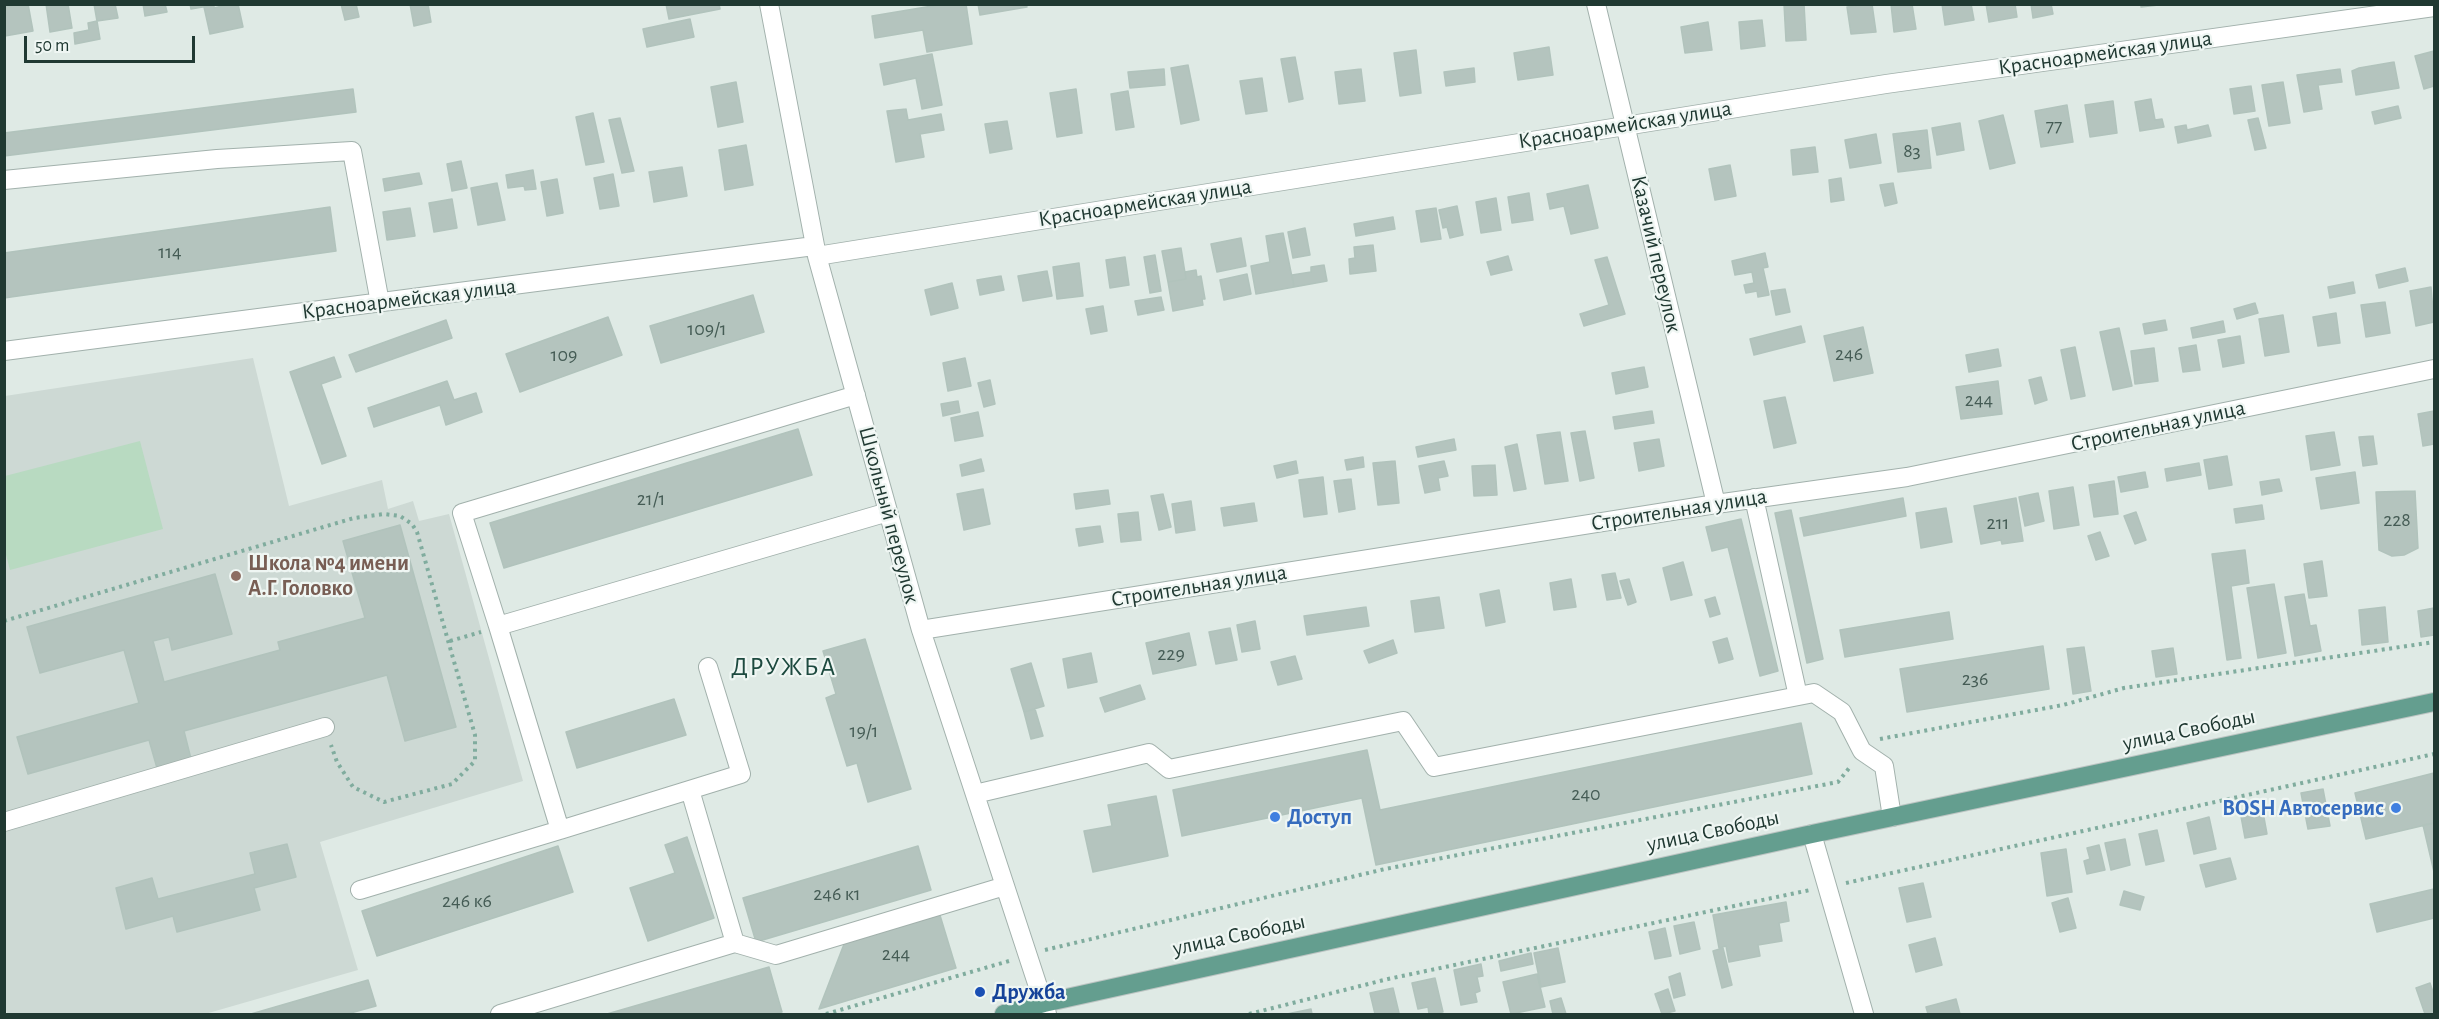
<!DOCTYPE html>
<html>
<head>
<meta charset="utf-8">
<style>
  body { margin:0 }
  #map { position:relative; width:2439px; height:1019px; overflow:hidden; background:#dfeae5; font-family:"Alegreya Sans",sans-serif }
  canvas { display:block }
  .frame { position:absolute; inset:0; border:6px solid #203932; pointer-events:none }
  .scale { position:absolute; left:24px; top:36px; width:171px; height:27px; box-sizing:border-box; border:3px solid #203932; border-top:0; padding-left:8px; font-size:18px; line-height:21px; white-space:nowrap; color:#203932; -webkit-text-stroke:4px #eff6f3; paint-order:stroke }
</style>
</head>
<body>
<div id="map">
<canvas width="2439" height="1019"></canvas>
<div class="frame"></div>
<div class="scale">50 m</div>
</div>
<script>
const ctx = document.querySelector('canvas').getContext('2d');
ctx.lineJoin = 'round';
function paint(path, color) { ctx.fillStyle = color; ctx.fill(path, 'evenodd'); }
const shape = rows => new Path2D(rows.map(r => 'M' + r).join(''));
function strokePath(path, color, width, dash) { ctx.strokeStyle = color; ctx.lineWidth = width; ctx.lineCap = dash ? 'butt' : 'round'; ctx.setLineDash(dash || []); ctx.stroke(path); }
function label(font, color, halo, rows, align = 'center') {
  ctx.font = font + ' "Alegreya Sans",sans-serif'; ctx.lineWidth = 4.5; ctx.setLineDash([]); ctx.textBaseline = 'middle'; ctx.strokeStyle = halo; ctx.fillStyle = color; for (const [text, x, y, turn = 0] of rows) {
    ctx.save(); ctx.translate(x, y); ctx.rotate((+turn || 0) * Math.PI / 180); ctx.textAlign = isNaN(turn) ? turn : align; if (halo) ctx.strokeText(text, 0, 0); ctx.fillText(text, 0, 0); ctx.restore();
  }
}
paint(shape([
  [253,358,289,506,382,480,388,509,413,501,419,521,449,514,523,781,320,842,358,970,205,1014,7,1014,5,1006,5,396]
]), '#cdd9d4');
paint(shape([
  [140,441,163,529,10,570,5,551,5,476]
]), '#b8dac1');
const building = shape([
  [19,4,28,4,33,31,5,36,4,7,19,4],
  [46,4,68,4,72,28,50,32,46,4],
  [94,4,115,4,118,18,97,21,94,4],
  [143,4,165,4,167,12,145,16,143,4],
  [190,4,214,4,214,5,191,9,190,4],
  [230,4,238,4,243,27,210,34,204,7,214,5,214,8,230,4],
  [341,4,356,4,359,17,345,20,341,4],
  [410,4,428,4,431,22,414,26,410,4],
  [666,4,719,4,720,9,669,19,666,4],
  [944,4,966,4,972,44,927,52,923,30,875,38,872,16,944,4],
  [978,4,1026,4,1027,7,980,15,978,4],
  [1784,4,1804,4,1806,40,1786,41,1784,4],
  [1872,4,1876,32,1851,34,1847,7,1872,4],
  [1891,4,1912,4,1916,29,1894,32,1891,4],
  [1942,4,1971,4,1974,20,1945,25,1942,4],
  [1986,4,2015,4,2017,17,1989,22,1986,4],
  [2031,4,2051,4,2053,14,2033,18,2031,4],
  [2141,4,2167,4,2141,7,2141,4],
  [690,19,694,37,647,47,643,29,690,19],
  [1762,20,1765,46,1741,49,1739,22,1762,20],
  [97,21,100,39,75,44,74,33,89,30,88,23,97,21],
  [1708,22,1712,50,1685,53,1681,27,1708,22],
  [1549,47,1553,75,1518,80,1514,53,1549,47],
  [1416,50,1421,93,1400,96,1394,53,1416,50],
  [2434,51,2434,86,2424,89,2415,56,2434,51],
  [932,54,942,105,922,109,916,78,884,85,880,64,932,54],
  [1295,57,1303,99,1289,102,1281,59,1295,57],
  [2394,62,2399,88,2356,95,2352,71,2359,68,2394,62],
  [1188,65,1199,120,1181,124,1171,68,1188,65],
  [1474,68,1475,82,1446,86,1444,72,1474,68],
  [1164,69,1165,85,1130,88,1128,72,1164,69],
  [1361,69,1365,101,1339,104,1335,72,1361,69],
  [2340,69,2342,82,2318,85,2322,109,2304,112,2297,75,2340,69],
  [1262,78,1267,111,1246,114,1240,81,1262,78],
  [736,82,743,122,718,127,711,87,736,82],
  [2283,82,2290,123,2269,126,2262,85,2283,82],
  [2251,86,2255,111,2234,114,2230,89,2251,86],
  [353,89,356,112,4,156,4,133,353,89],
  [1076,89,1082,133,1057,137,1050,93,1076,89],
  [1128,91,1134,127,1116,130,1111,94,1128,91],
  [2151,99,2155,120,2162,119,2164,127,2140,131,2135,102,2151,99],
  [2113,101,2117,133,2090,137,2085,105,2113,101],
  [2067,105,2073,142,2041,147,2035,111,2067,105],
  [2398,106,2401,118,2375,124,2372,112,2398,106],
  [906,109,908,120,941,114,944,130,920,134,924,157,896,162,887,111,906,109],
  [593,113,604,162,586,165,576,117,593,113],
  [2003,115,2015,163,1990,169,1979,121,2003,115],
  [620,118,634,171,622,173,609,120,620,118],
  [2258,118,2266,148,2255,150,2248,120,2258,118],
  [1007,121,1012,149,990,153,985,124,1007,121],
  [1960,123,1964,150,1937,155,1932,128,1960,123],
  [2186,125,2187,130,2208,125,2211,136,2178,143,2175,127,2186,125],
  [1927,130,1931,168,1898,172,1893,134,1927,130],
  [1876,134,1881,163,1850,168,1845,140,1876,134],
  [746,145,753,185,725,190,719,150,746,145],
  [1815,147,1818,172,1793,175,1791,150,1815,147],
  [461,161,467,188,452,191,447,164,461,161],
  [1730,165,1736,196,1715,200,1709,169,1730,165],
  [682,167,687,196,654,202,649,172,682,167],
  [533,170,536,189,525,190,524,186,508,188,506,175,533,170],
  [419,173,422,184,385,191,383,179,419,173],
  [613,174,619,206,600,209,594,178,613,174],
  [1841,178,1844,200,1831,202,1829,180,1841,178],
  [557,179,563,213,547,216,541,182,557,179],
  [497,183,505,220,478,225,471,188,497,183],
  [1893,183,1897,203,1885,206,1880,185,1893,183],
  [1588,185,1598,228,1571,234,1564,206,1550,209,1547,194,1588,185],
  [1529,193,1533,220,1512,223,1508,197,1529,193],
  [1496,198,1501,230,1481,233,1476,202,1496,198],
  [452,199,457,228,434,232,429,203,452,199],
  [1457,206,1463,235,1450,238,1447,227,1443,228,1439,210,1457,206],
  [330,207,336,251,4,298,4,253,330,207],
  [410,208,415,236,387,240,383,212,410,208],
  [1436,208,1441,239,1421,242,1416,211,1436,208],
  [1393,217,1395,229,1356,236,1354,224,1393,217],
  [1305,228,1310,255,1293,258,1288,232,1305,228],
  [1283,233,1294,287,1256,294,1251,266,1270,262,1266,236,1283,233],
  [1241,238,1246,266,1217,272,1211,244,1241,238],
  [1373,245,1376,271,1350,274,1349,259,1355,258,1354,247,1373,245],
  [1181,248,1186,279,1168,282,1162,251,1181,248],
  [1765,253,1768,267,1763,268,1769,295,1758,297,1757,291,1746,293,1744,285,1754,283,1752,272,1735,275,1732,261,1765,253],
  [1155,255,1161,291,1150,293,1144,257,1155,255],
  [1508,256,1512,270,1491,275,1487,262,1508,256],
  [1125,257,1129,285,1110,288,1106,260,1125,257],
  [1607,257,1625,314,1584,326,1580,314,1609,305,1595,260,1607,257],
  [1079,263,1083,296,1057,299,1053,267,1079,263],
  [1324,265,1327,281,1294,287,1292,275,1311,272,1311,267,1324,265],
  [2405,268,2408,281,2379,288,2376,275,2405,268],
  [1196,270,1197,277,1201,276,1205,299,1202,299,1203,305,1173,311,1168,282,1186,279,1185,272,1196,270],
  [1047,271,1052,296,1023,301,1018,276,1047,271],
  [1247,274,1251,294,1224,300,1220,280,1247,274],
  [1001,276,1004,290,980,295,977,280,1001,276],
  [2353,282,2355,293,2330,298,2328,287,2353,282],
  [952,283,958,308,931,315,925,290,952,283],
  [2431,287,2434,322,2416,326,2410,291,2431,287],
  [1785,289,1790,312,1776,315,1771,291,1785,289],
  [753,295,764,332,661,363,650,326,753,295],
  [1161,297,1164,310,1138,315,1135,301,1161,297],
  [2385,302,2390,333,2366,337,2361,305,2385,302],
  [2255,303,2258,313,2237,319,2234,309,2255,303],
  [1103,306,1107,331,1091,334,1086,309,1103,306],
  [2336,313,2340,343,2318,346,2313,317,2336,313],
  [2283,315,2289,352,2265,356,2259,319,2283,315],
  [608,317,622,355,520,392,506,354,608,317],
  [446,320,452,338,356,372,349,355,446,320],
  [2165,320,2167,330,2145,334,2143,324,2165,320],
  [2223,321,2225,332,2193,338,2191,328,2223,321],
  [1801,326,1805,342,1754,355,1750,339,1801,326],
  [1863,327,1873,373,1834,381,1824,336,1863,327],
  [2119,328,2132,386,2113,390,2100,332,2119,328],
  [2240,336,2244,363,2223,367,2218,340,2240,336],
  [2196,345,2200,370,2183,372,2179,348,2196,345],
  [2075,347,2085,396,2071,399,2061,350,2075,347],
  [2154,348,2158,381,2135,384,2131,351,2154,348],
  [1998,349,2001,366,1969,372,1966,355,1998,349],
  [334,357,341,377,321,384,346,456,322,464,290,372,334,357],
  [965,358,971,386,948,391,943,363,965,358],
  [1644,367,1648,387,1616,394,1612,373,1644,367],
  [2041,377,2047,400,2035,404,2029,380,2041,377],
  [990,380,995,404,984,407,978,383,990,380],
  [447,381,454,400,476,393,482,412,446,425,440,405,374,427,368,408,447,381],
  [1998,381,2002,414,1961,419,1956,387,1998,381],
  [1785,397,1796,443,1774,448,1764,401,1785,397],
  [958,401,960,412,943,416,941,404,958,401],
  [1652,411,1654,423,1615,429,1613,417,1652,411],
  [2434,411,2434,444,2423,446,2418,414,2434,411],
  [978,412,983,436,955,441,951,418,978,412],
  [798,429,812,475,504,568,490,523,798,429],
  [1585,431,1594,478,1580,481,1571,433,1585,431],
  [1560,432,1568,481,1545,484,1537,435,1560,432],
  [2334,432,2340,465,2311,470,2306,436,2334,432],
  [2373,436,2377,464,2363,466,2359,437,2373,436],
  [1454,439,1456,450,1418,457,1416,447,1454,439],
  [1659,439,1664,466,1639,471,1634,443,1659,439],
  [1517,444,1526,489,1514,491,1505,447,1517,444],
  [2227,456,2232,485,2209,489,2204,460,2227,456],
  [1363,457,1364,467,1347,470,1345,460,1363,457],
  [981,459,984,471,962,476,960,465,981,459],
  [1296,461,1298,473,1277,478,1274,466,1296,461],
  [1395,461,1399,503,1378,505,1373,463,1395,461],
  [1444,461,1448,476,1438,478,1440,490,1425,493,1419,466,1444,461],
  [2199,463,2201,475,2167,481,2165,469,2199,463],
  [1495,465,1497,495,1474,496,1472,466,1495,465],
  [2145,472,2148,487,2121,492,2118,477,2145,472],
  [2355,472,2359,503,2321,509,2316,478,2355,472],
  [1323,477,1327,514,1304,517,1299,480,1323,477],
  [1351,479,1355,509,1339,512,1334,481,1351,479],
  [2279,479,2282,491,2262,495,2260,482,2279,479],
  [2114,481,2118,514,2094,517,2089,485,2114,481],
  [2073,487,2079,525,2054,529,2049,491,2073,487],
  [983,489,990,524,964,530,957,494,983,489],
  [1108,490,1110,504,1076,509,1074,494,1108,490],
  [2415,491,2418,548,2404,555,2392,556,2379,550,2376,492,2415,491],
  [2038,493,2044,521,2025,526,2019,497,2038,493],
  [1163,494,1171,527,1159,530,1151,496,1163,494],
  [1903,498,1906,516,1804,536,1800,518,1903,498],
  [2016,498,2023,541,2002,544,2001,540,1981,544,1974,506,2016,498],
  [1191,501,1195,530,1176,533,1172,504,1191,501],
  [1254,503,1257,521,1224,526,1221,508,1254,503],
  [2262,505,2264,519,2236,523,2234,509,2262,505],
  [1946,508,1952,542,1921,548,1916,513,1946,508],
  [1791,510,1823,659,1807,663,1775,513,1791,510],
  [1138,512,1141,540,1121,542,1118,514,1138,512],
  [2136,512,2146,540,2135,544,2124,516,2136,512],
  [1741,519,1778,671,1760,676,1728,547,1712,551,1706,527,1741,519],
  [400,525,456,727,405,741,387,675,184,731,191,759,157,768,149,740,28,774,17,737,139,703,124,650,40,673,27,627,215,574,232,634,172,650,169,637,153,641,164,682,280,650,278,642,365,618,343,541,400,525],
  [1100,526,1103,542,1079,546,1076,529,1100,526],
  [2100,532,2109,556,2096,560,2088,536,2100,532],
  [2245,550,2249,583,2231,586,2241,658,2227,660,2212,554,2245,550],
  [2322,561,2327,596,2309,598,2304,564,2322,561],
  [1683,562,1692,595,1671,600,1663,568,1683,562],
  [1615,573,1621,598,1607,600,1602,575,1615,573],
  [1571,579,1576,607,1554,610,1550,583,1571,579],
  [1629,579,1636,602,1628,605,1620,581,1629,579],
  [2274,584,2286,653,2258,658,2247,588,2274,584],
  [1499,590,1505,622,1486,626,1480,594,1499,590],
  [2304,594,2310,626,2316,625,2321,651,2295,656,2285,597,2304,594],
  [1439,597,1444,628,1415,632,1411,601,1439,597],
  [1715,597,1720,614,1710,617,1705,600,1715,597],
  [1366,607,1369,626,1307,635,1304,616,1366,607],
  [2385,607,2388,642,2362,645,2359,610,2385,607],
  [2434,608,2434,635,2421,637,2418,611,2434,608],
  [1949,612,1953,639,1845,657,1840,630,1949,612],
  [1255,621,1260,649,1242,652,1237,625,1255,621],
  [1230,628,1237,660,1216,664,1209,632,1230,628],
  [1189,633,1196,665,1153,674,1146,643,1189,633],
  [1727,638,1733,659,1719,663,1713,642,1727,638],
  [865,639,911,789,868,802,857,763,847,766,826,698,836,694,823,651,865,639],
  [1393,640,1397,653,1369,663,1364,651,1393,640],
  [2043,646,2049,689,1907,712,1900,669,2043,646],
  [2084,647,2091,691,2073,694,2067,649,2084,647],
  [2173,648,2177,674,2156,677,2152,651,2173,648],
  [1091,653,1097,682,1068,688,1063,659,1091,653],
  [1295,656,1302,679,1278,685,1271,662,1295,656],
  [1031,663,1044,706,1024,712,1011,669,1031,663],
  [1140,685,1145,699,1105,712,1100,698,1140,685],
  [674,699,686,735,577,768,566,732,674,699],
  [1035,709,1043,736,1031,739,1024,712,1035,709],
  [1801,723,1812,774,1376,865,1362,798,1182,836,1173,790,1367,750,1380,810,1801,723],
  [2434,773,2434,823,2366,839,2355,793,2434,773],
  [2323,789,2330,826,2308,829,2301,793,2323,789],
  [1156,796,1168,856,1093,872,1084,831,1112,826,1108,805,1156,796],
  [2262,807,2267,834,2245,838,2240,811,2262,807],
  [2209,817,2216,849,2194,854,2187,823,2209,817],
  [2434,823,2434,872,2423,825,2434,823],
  [2157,830,2164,861,2146,865,2139,834,2157,830],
  [687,837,714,918,648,941,630,888,675,873,665,845,687,837],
  [2125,839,2130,865,2111,870,2105,843,2125,839],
  [287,844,296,877,254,888,260,910,177,932,173,916,126,929,116,888,152,878,158,899,255,874,250,853,287,844],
  [2099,845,2105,870,2087,874,2084,861,2090,859,2087,848,2099,845],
  [558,846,573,892,377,956,362,911,558,846],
  [918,846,931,890,756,942,743,898,918,846],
  [2066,849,2072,892,2047,896,2041,853,2066,849],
  [2230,858,2236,879,2206,887,2200,865,2230,858],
  [1923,883,1931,917,1907,922,1899,888,1923,883],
  [2434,889,2434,918,2377,932,2370,904,2434,889],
  [2124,891,2144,897,2140,910,2120,905,2124,891],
  [2068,898,2076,928,2060,932,2052,903,2068,898],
  [1786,902,1789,921,1779,923,1782,941,1758,945,1760,956,1729,962,1726,946,1719,948,1713,915,1786,902],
  [939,912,956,968,819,1009,846,939,939,912],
  [1694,922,1700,949,1680,954,1674,926,1694,922],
  [1665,928,1671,956,1655,959,1649,932,1665,928],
  [1935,938,1942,965,1916,972,1909,945,1935,938],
  [1558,948,1565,982,1541,987,1534,953,1558,948],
  [1723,948,1732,985,1722,988,1713,951,1723,948],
  [1531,953,1533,964,1501,971,1499,961,1531,953],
  [1481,964,1483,976,1477,977,1480,991,1475,993,1477,1002,1461,1005,1454,970,1481,964],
  [769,967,782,1012,773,1014,607,1014,769,967],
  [1680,973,1685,995,1674,998,1669,977,1680,973],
  [1537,974,1545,1007,1511,1014,1503,982,1537,974],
  [1435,978,1443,1012,1429,1014,1428,1007,1418,1009,1412,983,1435,978],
  [368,980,376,1006,347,1014,251,1014,368,980],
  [2430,983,2434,995,2434,1014,2423,1014,2425,1014,2416,988,2430,983],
  [1393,988,1399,1013,1375,1014,1370,993,1393,988],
  [1668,989,1675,1011,1662,1014,1655,994,1668,989],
  [1561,998,1566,1014,1553,1014,1550,1001,1561,998],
  [1956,999,1960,1014,1928,1014,1926,1007,1956,999],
  [1311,1009,1312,1014,1287,1014,1311,1009]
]);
paint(building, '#b4c4be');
strokePath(building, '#b1c3bc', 1.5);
const minor = shape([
  [769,4,817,256,921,630,1047,1014],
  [1596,4,1716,504],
  [4,180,217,159,352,151,380,303],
  [817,256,1886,84,2434,7],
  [4,351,814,246],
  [1754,498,1798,696],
  [498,626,462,513,856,395],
  [921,630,1716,504,1907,477,2434,369],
  [690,790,735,943],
  [975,794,1149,753,1169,769,1403,721,1434,767,1814,693,1842,712,1862,751,1884,766,1892,817],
  [4,822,325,727],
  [560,830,741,774,708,667],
  [1812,834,1864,1014],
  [360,890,560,830,498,626,888,512],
  [500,1014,735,943,776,955,1005,886]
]);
const major = shape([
  [1004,1014,1044,1003,1812,834,2434,702]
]);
strokePath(minor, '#a2b1ac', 20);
strokePath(major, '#bcc4c2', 20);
strokePath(shape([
  [4,621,354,518,384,514,400,516,412,524,417,532,475,735,475,761,452,784,384,802,353,787,337,762,331,745],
  [450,641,481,632],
  [1880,739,2063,705,2124,688,2434,642],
  [1846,883,2434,754],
  [1045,950,1385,869,1838,782,1850,767],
  [826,1014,1009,961],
  [1249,1014,1388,979,1810,890]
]), '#80ac9e', 4, [3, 4.5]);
strokePath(minor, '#fff', 18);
strokePath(major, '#649e8f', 18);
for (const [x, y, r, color] of [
  [236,576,6,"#8d6e63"],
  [2396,808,6,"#3f7fe0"],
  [1275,817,6,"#3f7fe0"],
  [980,992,6,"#1a4fb4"]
]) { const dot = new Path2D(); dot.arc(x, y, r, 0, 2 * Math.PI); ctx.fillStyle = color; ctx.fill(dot); strokePath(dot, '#eff6f3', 2); }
label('20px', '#455c55', null, [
  ["77",2054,126],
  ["83",1912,151],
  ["114",170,252],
  ["109/1",707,329],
  ["246",1849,354],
  ["109",564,355],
  ["244",1979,400],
  ["21/1",651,499],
  ["228",2397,520],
  ["211",1998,523],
  ["229",1171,654],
  ["236",1975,679],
  ["19/1",864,731],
  ["240",1586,794],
  ["246 к1",837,894],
  ["246 к6",467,901],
  ["244",896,954]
]);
label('22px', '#203932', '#eff6f3', [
  ["Красноармейская улица",2105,53,-8],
  ["Красноармейская улица",1625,125,-9],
  ["Красноармейская улица",1145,203,-9],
  ["Казачий переулок",1656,254,77],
  ["Красноармейская улица",409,299,-7],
  ["Строительная улица",2158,426,-12],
  ["Строительная улица",1679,510,-9],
  ["Школьный переулок",889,515,75],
  ["Строительная улица",1199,586,-9],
  ["улица Свободы",2189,730,-12],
  ["улица Свободы",1713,831,-12],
  ["улица Свободы",1239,935,-12]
]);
label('bold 22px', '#785e54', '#eff6f3', [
  ["Школа №4 имени",248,563],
  ["А.Г. Головко",248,588]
], 'left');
label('bold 22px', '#366cbe', '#eff6f3', [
  ["BOSH Автосервис",2384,808],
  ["Доступ",1287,817,"left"]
], 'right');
label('bold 22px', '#164399', '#eff6f3', [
  ["Дружба",992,992]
], 'left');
ctx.letterSpacing = '1.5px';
label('26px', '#1d4a3f', '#eff6f3', [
  ["ДРУЖБА",784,667]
]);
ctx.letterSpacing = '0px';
</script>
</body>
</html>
